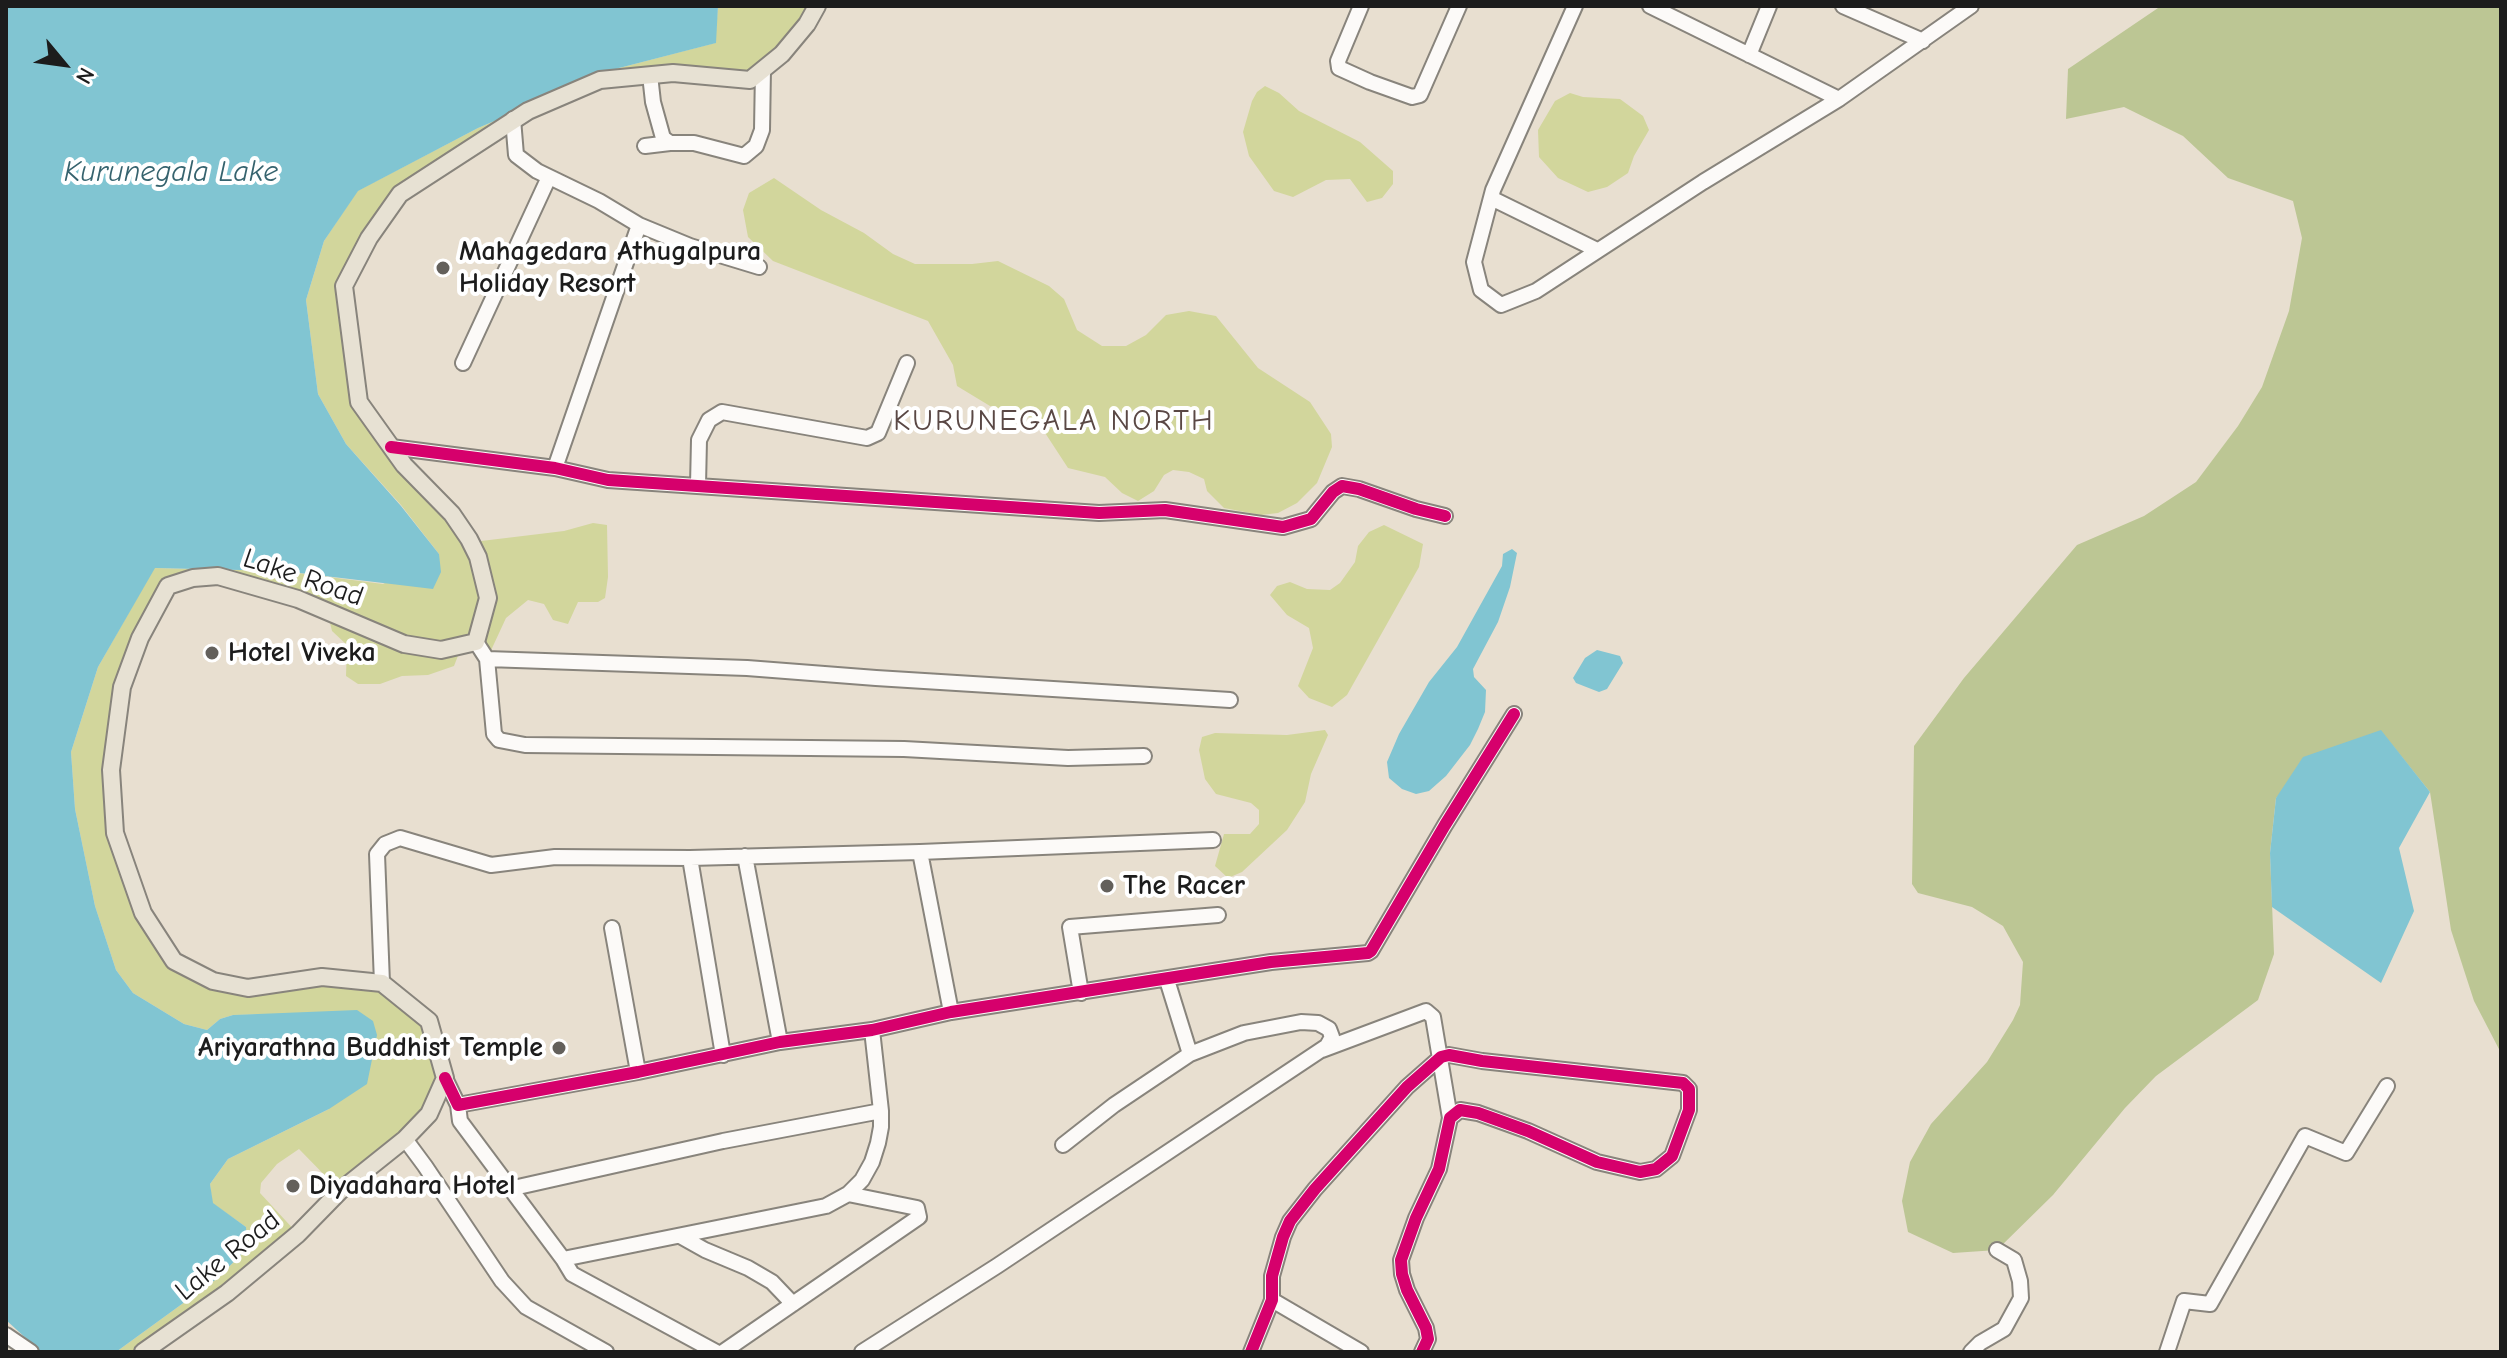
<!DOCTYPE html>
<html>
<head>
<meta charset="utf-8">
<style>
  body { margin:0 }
  #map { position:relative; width:2507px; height:1358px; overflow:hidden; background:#e8dfd0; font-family:"Comic Neue",sans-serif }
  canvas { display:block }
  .frame { position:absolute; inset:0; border:8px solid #1c1c1c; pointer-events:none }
  .north { position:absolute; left:24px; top:24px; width:80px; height:80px; -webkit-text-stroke:6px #fff; paint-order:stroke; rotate:119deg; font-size:22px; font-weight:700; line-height:32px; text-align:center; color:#1c1c1c }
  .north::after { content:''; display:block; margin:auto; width:28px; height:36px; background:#1c1c1c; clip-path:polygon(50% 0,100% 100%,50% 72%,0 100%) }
</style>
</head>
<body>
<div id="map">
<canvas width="2507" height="1358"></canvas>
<div class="frame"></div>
<div class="north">N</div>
</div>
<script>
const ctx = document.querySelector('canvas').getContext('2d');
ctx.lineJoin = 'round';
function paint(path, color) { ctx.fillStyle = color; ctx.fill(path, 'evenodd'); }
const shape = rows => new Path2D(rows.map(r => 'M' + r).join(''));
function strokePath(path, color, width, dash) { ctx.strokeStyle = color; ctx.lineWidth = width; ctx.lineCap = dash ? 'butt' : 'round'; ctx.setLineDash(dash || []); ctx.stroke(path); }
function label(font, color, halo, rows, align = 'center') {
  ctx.font = font + ' "Comic Neue",sans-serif'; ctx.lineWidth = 8; ctx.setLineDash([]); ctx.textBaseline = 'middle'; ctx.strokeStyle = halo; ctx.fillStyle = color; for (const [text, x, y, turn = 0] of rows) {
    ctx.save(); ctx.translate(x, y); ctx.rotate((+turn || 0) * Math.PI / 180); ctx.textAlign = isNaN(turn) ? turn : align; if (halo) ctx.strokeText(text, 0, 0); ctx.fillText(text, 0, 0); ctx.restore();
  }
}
paint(shape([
  [718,6,817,6,750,80,600,80,528,111,400,194,344,286,359,402,473,542,564,531,593,523,607,525,608,577,605,598,598,602,578,602,568,624,553,620,544,604,528,600,506,618,487,659,475,642,461,648,454,666,428,675,402,676,380,684,358,684,346,676,347,645,332,631,327,611,218,576,168,587,122,687,115,833,143,913,174,961,213,981,382,983,429,1021,445,1078,429,1114,340,1191,299,1149,277,1164,261,1183,260,1193,298,1234,143,1352,116,1352,215,1280,240,1256,246,1227,212,1203,210,1184,228,1159,329,1109,276,1014,233,1015,220,1019,207,1030,184,1024,133,993,116,970,95,906,75,809,71,752,98,667,154,568,283,571,383,584,439,554,401,505,346,444,318,394,306,300,324,241,357,191,478,128,619,68,715,43],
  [1265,86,1279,93,1299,111,1360,142,1393,171,1393,184,1382,198,1367,202,1350,179,1326,180,1293,197,1274,191,1249,156,1243,132,1252,101,1257,92],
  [1570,93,1583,97,1620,99,1643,116,1649,130,1634,156,1628,173,1607,187,1588,192,1558,178,1539,157,1538,130,1555,101],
  [774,178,821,210,864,233,893,254,915,264,972,264,998,261,1049,286,1064,299,1077,330,1102,346,1126,346,1146,335,1166,315,1189,311,1216,316,1258,368,1310,402,1331,434,1332,447,1317,483,1297,503,1278,513,1261,515,1224,508,1207,491,1204,479,1189,472,1173,470,1164,475,1154,491,1138,501,1122,493,1105,477,1068,468,1036,419,990,406,957,386,953,365,928,321,773,261,748,237,743,210,749,193],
  [1384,525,1423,544,1419,567,1347,695,1332,707,1309,698,1298,686,1313,648,1309,628,1287,615,1270,595,1277,586,1290,582,1307,589,1330,590,1340,583,1355,562,1358,546,1369,532],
  [1325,730,1328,735,1311,774,1305,802,1287,830,1242,872,1228,878,1215,866,1224,834,1250,834,1259,824,1259,810,1251,803,1216,794,1205,779,1199,750,1202,737,1215,733,1287,735]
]), '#d2d69c');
paint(shape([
  [2161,6,2501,6,2501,1053,2474,1001,2451,930,2430,792,2381,731,2276,798,2270,853,2274,954,2258,1000,2156,1076,2125,1108,2053,1195,1997,1250,1953,1253,1908,1232,1902,1201,1910,1162,1931,1124,1987,1062,2013,1020,2020,1005,2023,962,2003,926,1972,907,1918,893,1912,884,1914,746,1964,678,2077,545,2144,516,2196,482,2238,426,2262,387,2289,311,2302,238,2293,201,2228,178,2183,136,2124,107,2066,119,2068,69]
]), '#bcc694');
paint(shape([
  [6,6,718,6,716,43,619,68,478,128,358,191,324,241,306,300,318,394,346,444,401,506,439,554,441,572,433,589,283,571,155,568,98,667,71,752,75,809,95,906,116,970,133,993,184,1024,207,1030,220,1019,233,1015,357,1010,373,1021,377,1035,367,1084,329,1109,228,1159,210,1184,213,1203,246,1227,247,1242,240,1256,215,1280,116,1352,41,1352,6,1320],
  [1512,549,1517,553,1510,587,1498,622,1473,669,1474,677,1486,690,1485,712,1478,729,1470,745,1446,776,1429,791,1416,794,1402,789,1389,778,1387,762,1399,734,1429,682,1457,647,1502,566,1503,554],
  [1597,650,1620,656,1623,663,1607,689,1599,692,1576,683,1573,678,1585,658],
  [2381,730,2430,792,2399,848,2414,911,2381,983,2272,907,2270,853,2276,798,2303,757]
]), '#81c5d2');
const minor = shape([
  [1361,6,1338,61,1339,68,1370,82,1412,97,1420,95,1459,6],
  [1575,6,1493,190,1474,262,1481,290,1501,305,1536,291,1703,182,1839,99,1971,6],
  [1650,6,1839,99],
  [1843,6,1923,41],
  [1749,55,1769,6],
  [650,75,653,102,663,138,670,143,694,143,744,156,756,146,762,130,763,69],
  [513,119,516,155,537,171,599,201,639,225,690,246,759,267],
  [645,146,670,143],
  [1491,198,1597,250],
  [463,363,549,177],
  [391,447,555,468,608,480,1099,513,1165,510,1283,527,1311,519,1333,492,1342,486,1359,489,1416,509,1445,516],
  [555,468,639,225],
  [698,485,699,440,709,420,722,412,867,438,878,433,907,363],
  [476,642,487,659,747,668,876,678,1230,700],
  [487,659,494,734,499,740,525,745,904,749,1068,758,1144,756],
  [920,852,951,1012],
  [745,856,780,1042],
  [690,858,723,1055],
  [612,928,638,1072],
  [1167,980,1190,1054],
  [382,983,377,854,385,844,400,838,491,865,555,857,690,858,920,852,1213,840],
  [1081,993,1070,927,1218,915],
  [1322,1050,1426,1011,1433,1017,1450,1118],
  [445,1078,458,1105,638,1072,780,1042,872,1030,951,1012,1271,962,1368,953,1371,951,1445,825,1514,714],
  [458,1105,460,1121,563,1259,826,1206,848,1194,862,1180,872,1162,878,1143,881,1127,881,1111],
  [405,1139,425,1166,502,1281,526,1307,606,1352],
  [509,1189,723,1141,881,1111,872,1030],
  [680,1236,705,1250,748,1268,772,1282,793,1304],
  [563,1259,572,1274,716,1352],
  [1272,1300,1361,1352],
  [6,1335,31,1352],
  [723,1352,919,1217,917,1208,848,1194],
  [862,1352,997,1266,1327,1046,1332,1037,1329,1029,1318,1023,1301,1022,1244,1033,1190,1054,1114,1105,1063,1145],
  [1251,1352,1272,1300,1272,1276,1283,1237,1290,1221,1315,1189,1407,1087,1441,1057,1449,1055,1482,1061,1683,1083,1689,1089,1689,1110,1672,1156,1656,1169,1640,1172,1597,1162,1528,1131,1478,1113,1460,1110,1450,1118,1439,1169,1416,1218,1401,1260,1402,1274,1407,1290,1426,1328,1428,1339,1422,1352],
  [1971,1352,1980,1343,2004,1329,2021,1298,2020,1281,2014,1260,1997,1250],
  [2167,1352,2184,1301,2210,1304,2305,1136,2346,1153,2387,1086]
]);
const major = shape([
  [143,1352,227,1293,298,1234,340,1191,405,1139,429,1114,445,1078,429,1021,382,983,322,977,248,988,213,981,174,961,143,913,115,833,111,770,122,687,140,638,168,586,193,578,218,576,298,599,404,644,441,650,476,642,488,598,478,557,469,539,452,514,404,465,359,402,344,286,369,238,400,194,528,111,600,80,673,73,750,80,782,54,807,24,817,6]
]);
strokePath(minor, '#88847c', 18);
strokePath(major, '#88847c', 20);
strokePath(minor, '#fcfaf8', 14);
strokePath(major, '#e7e1d3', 16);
strokePath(shape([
  [391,447,555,468,608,480,1099,513,1165,510,1283,527,1311,519,1333,492,1342,486,1359,489,1416,509,1445,516],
  [445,1078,458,1105,638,1072,780,1042,872,1030,951,1012,1271,962,1368,953,1371,951,1445,825,1514,714],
  [1251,1352,1272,1300,1272,1276,1283,1237,1290,1221,1315,1189,1407,1087,1441,1057,1449,1055,1482,1061,1683,1083,1689,1089,1689,1110,1672,1156,1656,1169,1640,1172,1597,1162,1528,1131,1478,1113,1460,1110,1450,1118,1439,1169,1416,1218,1401,1260,1402,1274,1407,1290,1426,1328,1428,1339,1422,1352]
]), '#d6006c', 12);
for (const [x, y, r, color] of [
  [443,268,8,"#63605b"],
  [212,653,8,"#63605b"],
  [1107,886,8,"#63605b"],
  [559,1048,8,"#63605b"],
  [293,1186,8,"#63605b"]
]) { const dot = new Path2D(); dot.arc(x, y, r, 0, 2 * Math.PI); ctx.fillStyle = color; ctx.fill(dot); strokePath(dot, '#fff', 3); }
label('bold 28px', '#1c1c1c', '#fff', [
  ["Mahagedara Athugalpura",459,252],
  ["Holiday Resort",459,284],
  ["Hotel Viveka",228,653],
  ["The Racer",1123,886],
  ["Ariyarathna Buddhist Temple",543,1048,"right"],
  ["Diyadahara Hotel",309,1186]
], 'left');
label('28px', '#1c1c1c', '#fff', [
  ["Lake Road",303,578,19],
  ["Lake Road",228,1256,-39]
]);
label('italic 30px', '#36636e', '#fff', [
  ["Kurunegala Lake",171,173]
]);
ctx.letterSpacing = '2px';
label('30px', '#5a4845', '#fff', [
  ["KURUNEGALA NORTH",1054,422]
]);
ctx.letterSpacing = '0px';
</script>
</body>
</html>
